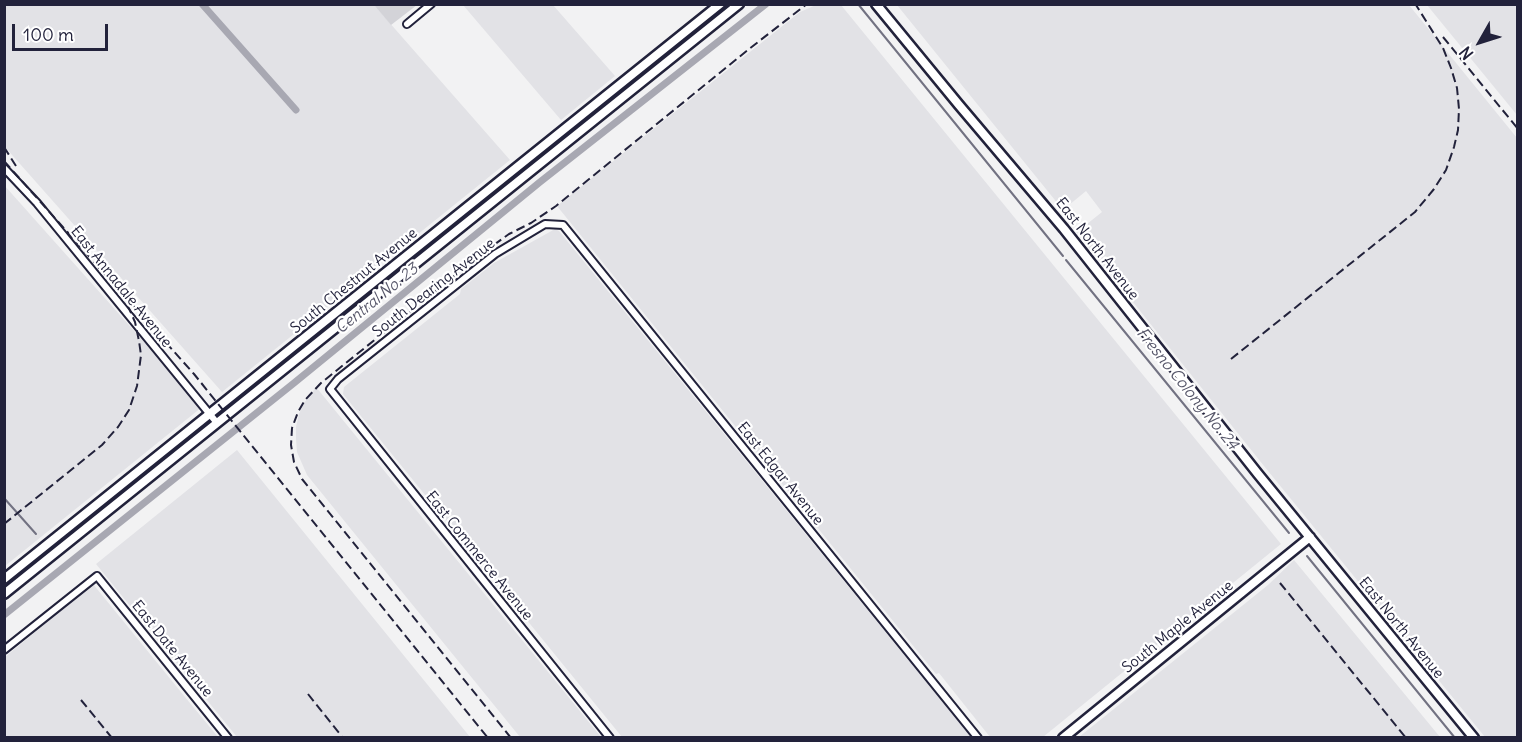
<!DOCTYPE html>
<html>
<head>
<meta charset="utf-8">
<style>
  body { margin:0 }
  #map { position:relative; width:1522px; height:742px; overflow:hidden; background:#f2f2f3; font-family:Delius,sans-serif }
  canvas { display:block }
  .frame { position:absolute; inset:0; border:6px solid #22223b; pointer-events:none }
  .north { position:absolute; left:1450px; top:12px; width:60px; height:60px; -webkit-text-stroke:4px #fff; paint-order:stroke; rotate:231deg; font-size:16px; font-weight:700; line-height:24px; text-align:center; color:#22223b }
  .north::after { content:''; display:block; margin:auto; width:21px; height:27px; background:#22223b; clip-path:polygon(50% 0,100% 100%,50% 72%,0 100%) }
  .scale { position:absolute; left:12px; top:24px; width:96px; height:27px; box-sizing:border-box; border:3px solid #22223b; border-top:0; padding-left:8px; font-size:18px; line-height:21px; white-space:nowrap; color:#22223b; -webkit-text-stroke:4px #fff; paint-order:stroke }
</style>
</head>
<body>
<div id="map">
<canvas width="1522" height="742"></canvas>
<div class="frame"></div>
<div class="north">N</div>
<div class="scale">100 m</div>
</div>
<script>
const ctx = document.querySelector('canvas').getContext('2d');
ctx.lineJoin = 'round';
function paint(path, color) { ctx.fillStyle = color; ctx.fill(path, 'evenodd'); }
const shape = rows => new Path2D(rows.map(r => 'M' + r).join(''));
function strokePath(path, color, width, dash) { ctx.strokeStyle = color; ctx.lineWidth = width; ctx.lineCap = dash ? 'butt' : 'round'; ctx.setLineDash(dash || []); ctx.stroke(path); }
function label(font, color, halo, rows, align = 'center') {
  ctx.font = font + ' Delius,sans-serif'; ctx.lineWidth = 4.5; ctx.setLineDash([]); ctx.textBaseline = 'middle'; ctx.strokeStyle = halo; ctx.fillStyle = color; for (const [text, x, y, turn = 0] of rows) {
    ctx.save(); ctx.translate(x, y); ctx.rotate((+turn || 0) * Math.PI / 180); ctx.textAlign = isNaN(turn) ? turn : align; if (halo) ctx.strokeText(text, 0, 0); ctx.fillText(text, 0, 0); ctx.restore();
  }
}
paint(shape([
  [4,5,374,5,510,160,222,392,5,147],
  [463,5,553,5,615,76,561,120],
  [816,5,841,5,1281,544,1043,737,990,737,939,673,936,674,557,206,800,12],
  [897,5,1409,5,1517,138,1517,737,1485,737,1264,466,1077,232,1102,212,1086,191,1063,210],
  [1427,5,1517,5,1517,115],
  [4,185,202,407,5,566,4,566],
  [555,229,559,231,971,737,622,737,343,394,344,387,460,294,461,289,494,263],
  [316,387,601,737,520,737,307,475,297,452,296,439,296,427,299,414,304,403],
  [237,450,470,737,237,737,96,564],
  [1294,560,1440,737,1079,737,1268,585],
  [93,584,185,697,218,737,5,737,5,657]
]), '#e2e2e6');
paint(shape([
  [374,5,417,5,391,25]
]), '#d3d3d8');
strokePath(shape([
  [858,4,1063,256],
  [1066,260,1289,533],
  [4,498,36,534],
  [1307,556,1455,738]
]), '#727282', 2);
strokePath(shape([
  [202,4,296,110],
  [4,615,294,383,540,182,766,4]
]), '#a8a8b2', 7);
const street = shape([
  [407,24,431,4],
  [4,168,37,203,217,423],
  [4,650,97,576,228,738],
  [610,738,330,389,338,379,495,254,545,224,563,225,978,738]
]);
const secondary = shape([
  [876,4,959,105,1064,229,1258,474,1474,738],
  [4,579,720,4],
  [4,594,739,4],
  [1063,738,1310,537]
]);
strokePath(street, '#22223b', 10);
strokePath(secondary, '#22223b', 13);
strokePath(street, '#fff', 6);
strokePath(secondary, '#fff', 8);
strokePath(shape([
  [1443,37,1518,129],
  [4,147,16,166],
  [4,161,194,374,488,738],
  [1231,359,1415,212,1434,189,1446,170,1454,147,1458,130,1459,109,1457,88,1451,68,1443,48,1416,5],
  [4,524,102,445,118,427,129,410,137,386,141,355,139,341,135,322,127,304],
  [1280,583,1406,738],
  [308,694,343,738],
  [81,700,112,738],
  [511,738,302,479,294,462,291,445,292,428,298,412,305,400,321,383,484,252,509,234,531,223,556,206,749,49,807,4]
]), '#22223b', 2, [9, 4.5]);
label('15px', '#22223b', '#fff', [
  ["East North Avenue",1097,249,52],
  ["South Chestnut Avenue",354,281,-39],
  ["East Annadale Avenue",121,287,51],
  ["South Dearing Avenue",434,288,-38],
  ["East Edgar Avenue",780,474,51],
  ["East Commerce Avenue",479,556,51],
  ["South Maple Avenue",1178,627,-39],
  ["East North Avenue",1401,628,51],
  ["East Date Avenue",172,649,51]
]);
label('italic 16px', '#58586b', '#fff', [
  ["Central No. 23",377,299,-39],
  ["Fresno Colony No. 24",1187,389,51]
]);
</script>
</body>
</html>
